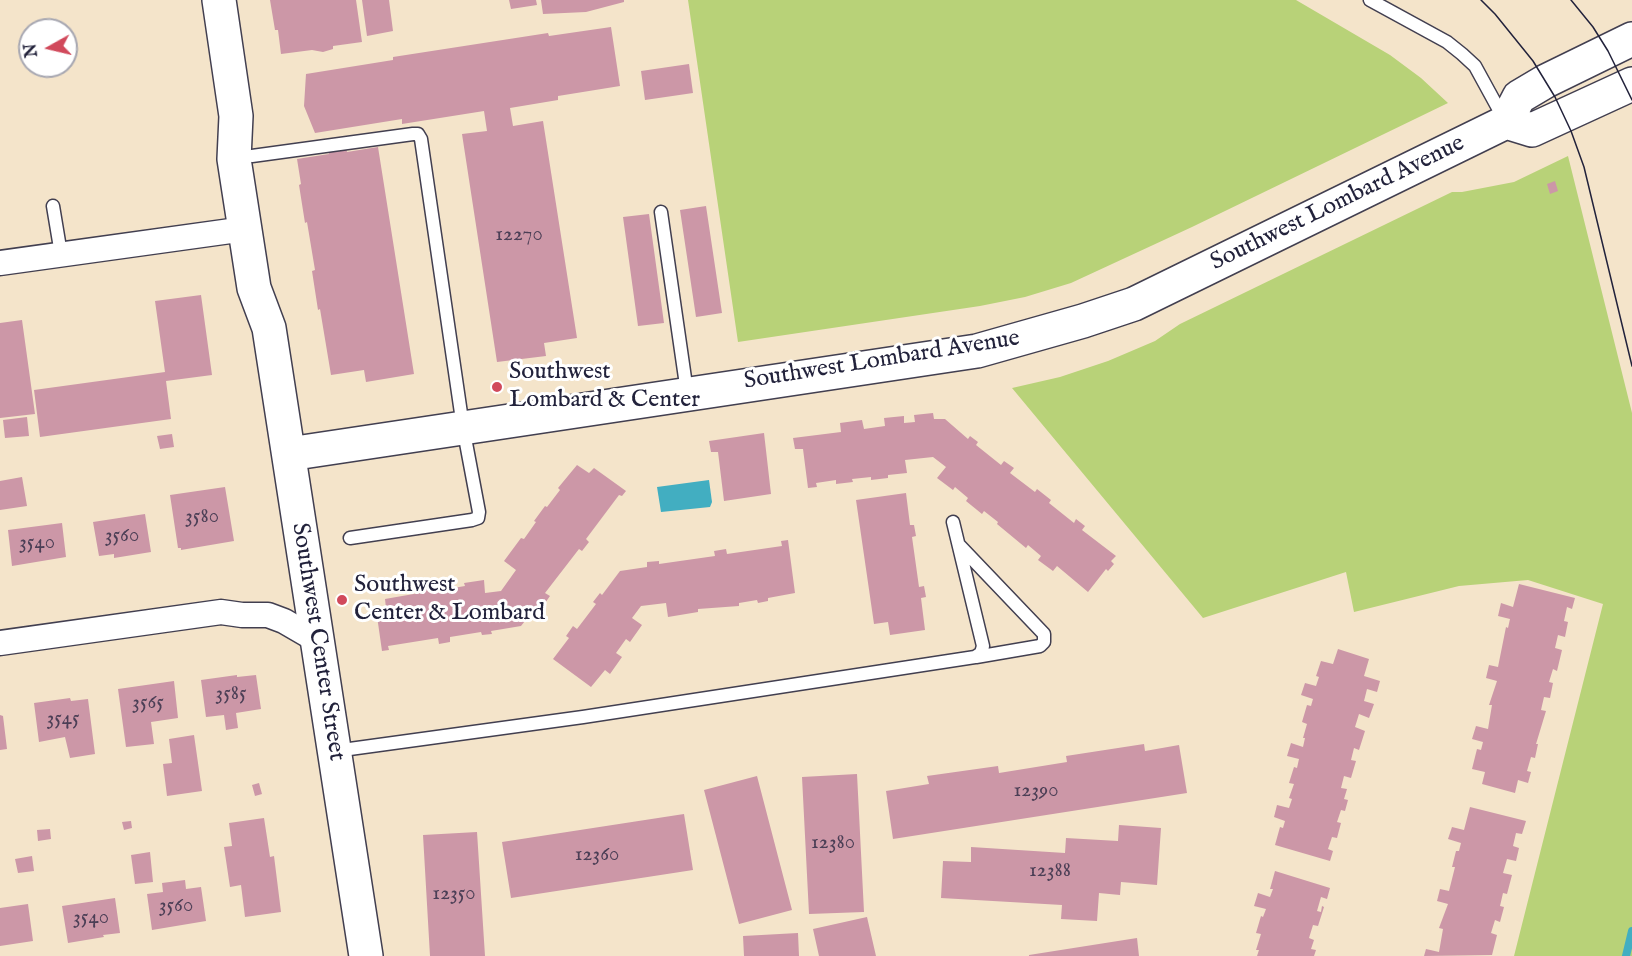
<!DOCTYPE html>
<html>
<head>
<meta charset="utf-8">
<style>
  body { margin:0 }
  #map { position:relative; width:1632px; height:956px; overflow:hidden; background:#f4e4ca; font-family:"IM FELL English",serif }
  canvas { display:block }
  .north { position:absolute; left:18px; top:18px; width:60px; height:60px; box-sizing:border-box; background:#fff; border:2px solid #a7a7b1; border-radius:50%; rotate:262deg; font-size:16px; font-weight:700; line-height:24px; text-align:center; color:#22223b }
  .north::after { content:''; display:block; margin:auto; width:21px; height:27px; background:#d1495b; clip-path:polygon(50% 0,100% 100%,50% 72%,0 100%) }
</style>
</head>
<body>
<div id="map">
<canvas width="1632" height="956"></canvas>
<div class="north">N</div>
</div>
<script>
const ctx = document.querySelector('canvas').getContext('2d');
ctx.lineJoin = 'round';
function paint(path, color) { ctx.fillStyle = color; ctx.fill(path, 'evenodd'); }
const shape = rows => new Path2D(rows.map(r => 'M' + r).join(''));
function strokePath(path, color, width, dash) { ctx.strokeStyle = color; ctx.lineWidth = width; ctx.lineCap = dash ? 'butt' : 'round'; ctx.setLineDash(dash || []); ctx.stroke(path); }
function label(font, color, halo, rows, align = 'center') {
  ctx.font = font + ' "IM FELL English",serif'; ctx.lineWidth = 6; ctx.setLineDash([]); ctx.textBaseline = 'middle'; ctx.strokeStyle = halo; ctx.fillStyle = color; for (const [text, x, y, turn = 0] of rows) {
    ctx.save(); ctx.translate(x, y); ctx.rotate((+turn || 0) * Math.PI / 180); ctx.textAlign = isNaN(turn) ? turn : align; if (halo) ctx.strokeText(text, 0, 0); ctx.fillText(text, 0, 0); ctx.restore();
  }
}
paint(shape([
  [688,0,1296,0,1390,55,1421,78,1448,103,1192,227,1071,283,1025,297,980,306,738,342],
  [1568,156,1632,413,1632,956,1514,956,1603,604,1528,580,1459,586,1354,612,1346,572,1203,618,1012,388,1060,377,1108,361,1155,341,1180,324,1452,192,1462,192,1514,182]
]), '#b8d278');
paint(shape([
  [709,480,712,502,710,507,661,512,657,487]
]), '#42aec1');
strokePath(shape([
  [1626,956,1632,931]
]), '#42aec1', 8);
paint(shape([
  [270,0,356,0,362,42,333,46,333,49,323,52,312,50,281,54,278,30,275,30],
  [362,0,389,0,393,31,367,36],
  [509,0,536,0,537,5,511,9],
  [541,0,624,0,624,2,586,12,543,14],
  [611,27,620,86,558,96,558,100,510,108,513,126,543,121,577,338,544,343,546,356,497,362,462,134,487,131,484,111,402,124,402,119,315,133,304,106,306,74,393,60,393,57,548,33,549,36],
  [689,64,693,93,645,100,641,71],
  [346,147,347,152,378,147,414,374,366,382,364,370,331,375,320,309,318,310,312,271,315,270,307,222,305,223,299,185,301,184,297,159,329,154,328,150],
  [1555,181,1558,191,1550,194,1547,184],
  [706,206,722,313,696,317,680,210],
  [649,214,664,323,638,326,623,217],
  [201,295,212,375,166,381,171,419,40,437,34,390,165,372,155,301],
  [22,320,35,414,0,418,0,323],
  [933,413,934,419,945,419,968,439,970,436,978,442,976,445,1001,465,1004,461,1014,468,1010,473,1035,492,1037,489,1051,500,1049,503,1074,523,1076,519,1085,526,1082,530,1116,556,1111,561,1114,564,1108,571,1106,569,1088,592,1057,566,1053,571,1038,560,1041,556,1028,545,1026,548,997,524,998,522,984,511,982,514,966,501,968,498,955,487,953,490,937,478,946,467,933,457,905,460,907,473,888,475,888,478,871,480,871,477,852,479,853,482,836,484,836,480,816,483,817,487,808,488,803,449,795,449,793,438,841,432,840,423,862,420,864,429,885,426,884,418,904,416,904,423,915,422,914,415],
  [27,417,29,436,5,438,3,420],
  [764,433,771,494,724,501,718,452,711,452,709,441],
  [172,434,174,447,160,449,157,436],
  [577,465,589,473,594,468,626,491,622,496,619,495,586,539,589,542,582,551,579,549,545,593,550,596,543,606,539,603,521,626,491,631,492,634,482,635,481,632,450,637,450,642,439,644,438,638,388,646,389,650,382,651,376,609,386,608,385,599,425,592,424,585,446,582,447,589,465,586,464,583,484,580,485,593,501,591,516,570,504,561,521,538,524,539,536,522,534,521,545,506,547,507,560,490,558,488],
  [22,477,27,506,0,510,0,481],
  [225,487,234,541,181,550,181,548,178,548,170,495],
  [906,493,910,525,914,525,916,536,912,537,919,587,924,586,926,597,921,598,925,630,890,635,888,622,874,624,856,500],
  [145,514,151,552,114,558,114,554,99,556,93,522],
  [62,523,66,557,12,566,8,530],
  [788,540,795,593,768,598,768,601,758,603,757,600,739,603,739,606,698,609,698,612,668,617,666,603,641,606,632,618,642,625,630,642,626,639,616,653,622,657,610,674,605,670,591,687,553,659,569,638,566,636,573,626,577,629,596,604,593,602,600,593,602,595,620,571,647,567,647,562,659,561,659,564,715,556,714,551,726,549,727,554,782,546,781,541],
  [1519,584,1575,598,1572,609,1567,607,1564,621,1568,622,1565,637,1558,635,1555,648,1562,650,1557,671,1553,669,1549,682,1553,683,1550,698,1544,697,1541,710,1546,711,1536,744,1538,744,1535,758,1531,757,1527,771,1531,772,1528,783,1518,780,1515,793,1482,784,1485,772,1472,769,1477,749,1481,750,1483,742,1472,739,1476,726,1488,729,1492,705,1489,705,1497,681,1486,678,1489,665,1498,667,1506,627,1508,628,1510,619,1498,616,1501,603,1513,607],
  [1338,649,1369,659,1364,676,1380,681,1377,692,1367,689,1364,701,1374,704,1369,718,1359,714,1355,727,1365,731,1359,750,1354,748,1351,760,1356,761,1351,778,1344,776,1341,788,1347,789,1344,799,1348,800,1345,811,1341,810,1337,822,1341,823,1337,838,1332,837,1328,849,1333,851,1330,861,1275,845,1280,827,1283,828,1285,821,1274,817,1277,805,1289,808,1292,799,1289,798,1294,784,1289,783,1294,767,1297,768,1299,759,1287,756,1291,743,1303,747,1305,738,1303,738,1307,724,1302,722,1307,705,1311,706,1313,699,1301,695,1305,683,1316,686,1319,677,1316,676,1321,661,1333,664],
  [237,675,237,677,256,675,261,709,236,713,238,728,226,730,224,715,206,717,201,680],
  [174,681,178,718,151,722,154,744,126,747,118,689],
  [70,698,71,701,88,699,95,754,70,758,65,737,39,742,34,703],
  [0,715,3,716,7,749,0,750],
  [194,735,202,791,167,796,163,764,172,763,169,739],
  [1144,744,1145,751,1179,745,1187,793,893,839,886,791,929,784,927,776,998,766,999,773,1067,762,1066,756],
  [857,774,864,912,809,914,802,777],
  [757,776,792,910,739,924,704,790],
  [259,783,262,794,255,796,252,785],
  [1470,807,1526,821,1522,834,1516,833,1513,846,1519,848,1516,861,1507,859,1503,873,1512,875,1507,894,1503,893,1500,906,1504,907,1500,922,1495,920,1491,933,1497,935,1492,955,1424,956,1426,949,1439,952,1443,929,1439,928,1448,904,1437,901,1440,889,1449,891,1455,867,1452,867,1456,851,1459,851,1461,843,1448,839,1452,827,1464,830],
  [684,814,693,870,511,898,502,842],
  [264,818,270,857,274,856,281,912,245,917,241,885,230,887,224,847,232,846,229,823],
  [131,821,132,828,124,830,122,822],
  [1119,825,1161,828,1157,885,1121,882,1120,895,1099,893,1097,921,1061,919,1062,905,941,898,943,861,971,862,971,847,1065,853,1066,838,1118,841],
  [50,829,51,839,38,841,37,830],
  [477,832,485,956,430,956,423,835],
  [150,852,153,882,135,884,131,855],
  [32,856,34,871,18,873,15,859],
  [1275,871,1330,888,1327,899,1321,897,1317,911,1321,912,1322,906,1324,907,1318,926,1313,925,1309,938,1314,940,1311,949,1316,950,1314,956,1257,956,1259,950,1256,950,1261,934,1256,933,1261,916,1263,917,1266,909,1254,906,1258,893,1270,897,1273,889,1270,889],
  [185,880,186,889,201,887,206,921,152,930,147,894,163,892,162,883],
  [115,898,120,933,103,935,104,937,68,943,62,906],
  [28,904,33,941,0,946,0,908],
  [867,917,876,956,819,956,813,929],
  [798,933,799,956,744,956,743,936],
  [1137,938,1139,956,1029,956,1029,955]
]), '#cc97a7');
const lane = shape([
  [1370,0,1447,42,1462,54,1475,66,1504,119],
  [252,156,413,134,418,134,421,139,463,427,479,512,478,518,472,520,350,538],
  [53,206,61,254],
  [661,212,687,392],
  [959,545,1044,634,1044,642,1040,646,976,657],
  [335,751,583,717,975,657,981,653,983,646,953,522]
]);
const street = shape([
  [0,263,245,229],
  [0,643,221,612,242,615,268,615,284,621,315,639]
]);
const secondary = shape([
  [219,0,236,116,234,159,254,288,269,328,366,956],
  [1506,122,1532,130,1632,84],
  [289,454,977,351,1083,321,1134,304,1506,122,1519,97,1546,81,1632,39]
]);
strokePath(lane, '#423f50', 15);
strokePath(street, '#423f50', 27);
strokePath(secondary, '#423f50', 36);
strokePath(lane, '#fff', 12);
strokePath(street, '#fff', 24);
strokePath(secondary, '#fff', 33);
strokePath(shape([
  [1481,0,1495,14,1533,61,1555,97,1571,131,1584,167,1632,366],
  [1571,0,1593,27,1608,51,1632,100]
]), '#22223b', 1.5);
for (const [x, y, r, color] of [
  [497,387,6,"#d1495b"],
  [342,600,6,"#d1495b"]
]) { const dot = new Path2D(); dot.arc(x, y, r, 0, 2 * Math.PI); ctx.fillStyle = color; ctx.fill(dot); strokePath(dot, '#fff', 2); }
label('21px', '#4c3f56', null, [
  ["12270",519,236],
  ["3580",202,518],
  ["3560",122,537],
  ["3540",37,544],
  ["3585",231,695],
  ["3565",148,704],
  ["3545",63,720],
  ["12390",1036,792],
  ["12380",833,844],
  ["12360",597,856],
  ["12388",1050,872],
  ["12350",454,895],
  ["3560",176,907],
  ["3540",91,919]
]);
label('24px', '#22223b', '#fff', [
  ["Southwest Lombard Avenue",1338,204,-26],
  ["Southwest Lombard Avenue",882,361,-9],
  ["Southwest Center Street",317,642,81]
]);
label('24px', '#22223b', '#fff', [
  ["Southwest",509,373],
  ["Lombard & Center",509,401],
  ["Southwest",354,586],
  ["Center & Lombard",354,614]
], 'left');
</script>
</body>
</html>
